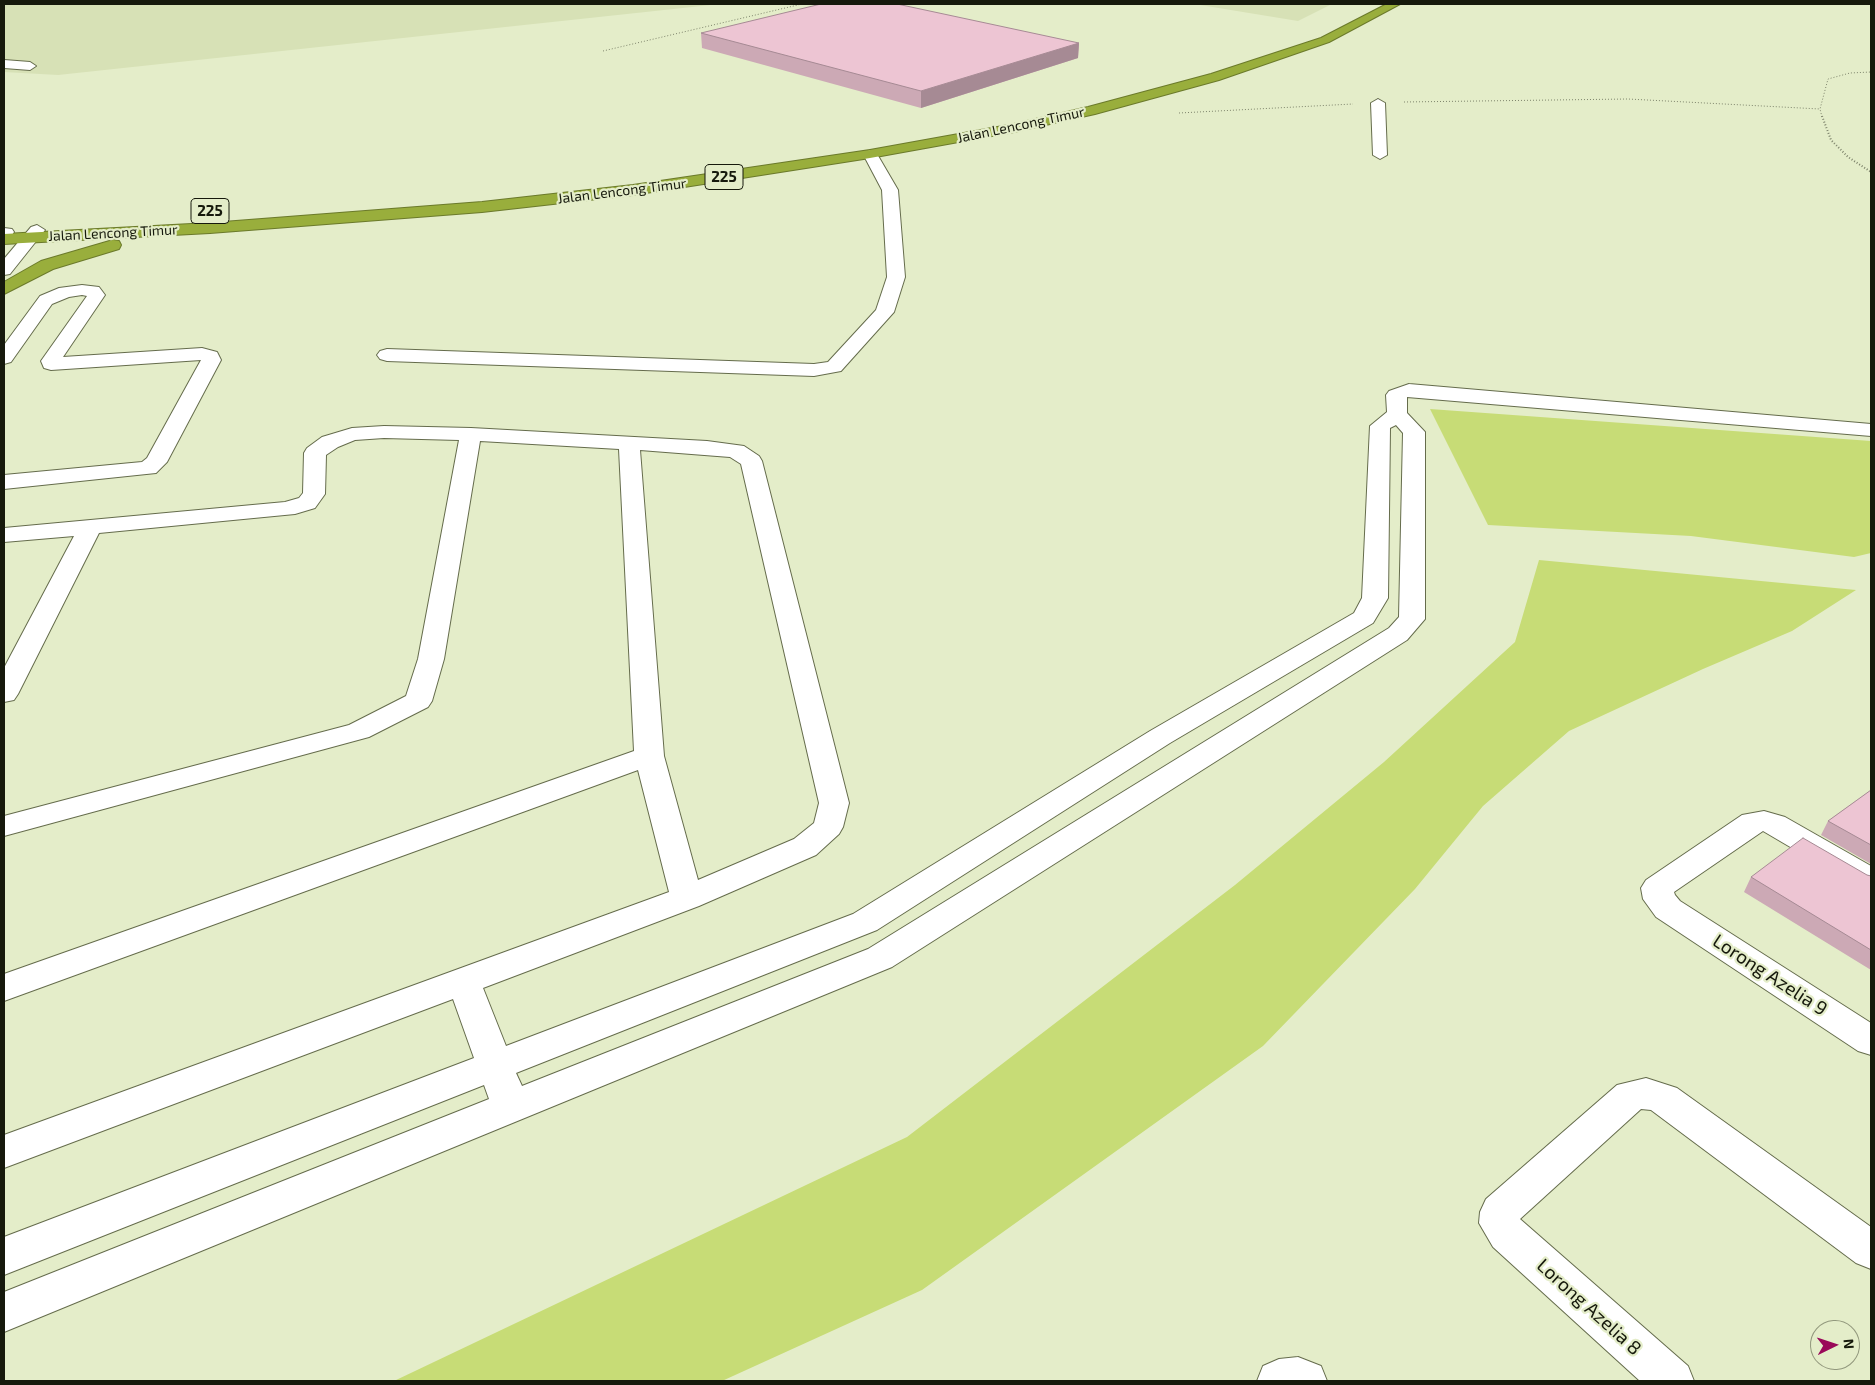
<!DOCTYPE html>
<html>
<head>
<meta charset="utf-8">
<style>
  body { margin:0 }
  #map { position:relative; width:1875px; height:1385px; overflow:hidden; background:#e4edc9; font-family:"Exo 2",sans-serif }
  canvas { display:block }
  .frame { position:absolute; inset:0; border:5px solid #16190c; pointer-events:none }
  .north { position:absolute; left:1810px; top:1320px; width:50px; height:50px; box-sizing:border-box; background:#e4edc9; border:1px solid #92987d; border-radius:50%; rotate:86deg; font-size:14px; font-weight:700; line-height:20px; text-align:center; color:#16190c }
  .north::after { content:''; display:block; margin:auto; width:18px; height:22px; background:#9a0959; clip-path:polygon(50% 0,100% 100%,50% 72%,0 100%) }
</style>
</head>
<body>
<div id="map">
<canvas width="1875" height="1385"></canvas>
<div class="frame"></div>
<div class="north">N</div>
</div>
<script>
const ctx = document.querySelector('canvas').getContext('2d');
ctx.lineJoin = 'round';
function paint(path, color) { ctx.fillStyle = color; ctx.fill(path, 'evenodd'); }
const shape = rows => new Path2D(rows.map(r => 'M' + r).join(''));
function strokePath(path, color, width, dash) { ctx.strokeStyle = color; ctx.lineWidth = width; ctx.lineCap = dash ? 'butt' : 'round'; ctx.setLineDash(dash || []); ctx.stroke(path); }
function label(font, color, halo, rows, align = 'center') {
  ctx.font = font + ' "Exo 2",sans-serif'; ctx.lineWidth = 4.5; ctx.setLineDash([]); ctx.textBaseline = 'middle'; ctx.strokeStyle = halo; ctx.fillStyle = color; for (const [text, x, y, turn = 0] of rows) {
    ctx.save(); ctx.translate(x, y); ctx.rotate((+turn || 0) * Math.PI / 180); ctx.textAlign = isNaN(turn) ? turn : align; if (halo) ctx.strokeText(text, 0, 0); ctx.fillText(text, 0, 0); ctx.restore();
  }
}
paint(shape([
  [4,4,720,4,58,75,4,72],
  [1194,4,1332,4,1298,21]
]), '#d7e1b6');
paint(shape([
  [1430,409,1871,441,1871,553,1854,557,1691,536,1488,525],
  [1539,560,1856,590,1792,631,1703,669,1569,731,1483,806,1415,889,1263,1046,922,1290,722,1381,394,1381,907,1137,1235,885,1384,762,1515,642]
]), '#c7dc76');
const minor = shape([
  [4,60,30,62,36,66,30,70,4,68,4,60],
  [1378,99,1385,103,1387,155,1380,159,1373,155,1371,103,1378,99],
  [870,150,877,154,898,190,905,277,894,312,841,371,814,376,387,361,380,359,377,355,380,351,387,349,814,364,828,362,876,310,887,277,882,190,863,154,870,150],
  [37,225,45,230,10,274,4,275,4,259,31,227,37,225],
  [4,228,12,229,14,232,10,238,4,240,4,228],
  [82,285,99,287,105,295,63,357,202,348,217,352,221,360,167,462,156,473,4,489,4,475,142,462,147,458,201,360,51,370,44,368,41,361,87,296,82,295,69,297,52,304,11,362,4,364,4,345,40,296,59,288,82,285],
  [1409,384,1871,424,1871,436,1407,397,1407,413,1425,432,1425,619,1407,640,892,967,4,1332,4,1292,489,1099,484,1085,4,1275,4,1237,474,1058,453,999,4,1168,4,1135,669,892,638,770,4,1001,4,974,634,751,619,449,480,441,444,659,432,701,428,707,369,737,4,836,4,816,349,725,406,696,418,659,459,440,384,438,355,440,338,447,326,455,325,494,315,508,295,514,99,533,18,694,14,700,4,702,4,668,74,536,4,542,4,528,285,502,299,498,303,493,304,453,307,448,322,437,352,428,384,426,471,428,707,441,744,446,759,456,762,461,849,803,843,827,839,834,816,855,699,906,483,988,506,1046,853,914,1150,731,1354,613,1362,598,1370,426,1387,412,1386,395,1389,391,1409,384],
  [1396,425,1403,433,1399,617,1389,628,868,949,522,1086,516,1073,877,930,1170,743,1373,623,1388,598,1390,428,1396,425],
  [640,450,730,457,741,464,819,803,814,823,794,839,698,880,664,756,640,450],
  [1764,811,1785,817,1871,866,1871,891,1860,888,1763,831,1674,892,1675,895,1680,901,1871,1023,1871,1055,1858,1051,1656,917,1643,899,1641,888,1646,880,1742,815,1764,811],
  [1646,1078,1677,1088,1871,1227,1871,1269,1856,1263,1651,1110,1641,1109,1520,1219,1688,1366,1694,1381,1640,1381,1493,1247,1479,1223,1480,1212,1486,1199,1617,1085,1646,1078],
  [1298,1357,1321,1366,1327,1381,1257,1381,1263,1366,1279,1359,1298,1357]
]);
const highway = shape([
  [1387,4,1400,4,1329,42,1219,80,1095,114,1014,132,870,158,633,195,482,212,210,233,4,244,4,234,210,223,482,202,633,185,870,150,1014,124,1088,107,1211,74,1321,38,1387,4],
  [113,240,119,241,121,245,119,249,53,269,4,294,4,282,41,261,113,240]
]);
strokePath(minor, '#656c4c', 2);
strokePath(highway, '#6b7a2b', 2);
strokePath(shape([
  [603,51,802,4],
  [1404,102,1628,99,1820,109],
  [1179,113,1353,104],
  [1822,117,1820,109,1828,79,1850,73,1871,72]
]), '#7d836b', 1, [1, 2]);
strokePath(shape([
  [1822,116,1831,140,1848,157,1871,172]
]), '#7d836b', 2, [1, 2]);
paint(minor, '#fff');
paint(highway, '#99ae3c');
paint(shape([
  [701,33,1079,43,1078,58,921,108,702,48],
  [1871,790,1871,864,1821,835,1828,821],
  [1867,875,1871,876,1871,970,1744,892,1751,877]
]), '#cca9b5');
paint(shape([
  [1079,43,1078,58,921,108,921,91]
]), '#a68a94');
const building = shape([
  [821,4,897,4,1079,43,921,91,701,33,821,4],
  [1871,790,1871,845,1828,821,1871,790],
  [1803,838,1867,875,1871,876,1871,950,1751,877,1803,838]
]);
paint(building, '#edc5d3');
strokePath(building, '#a68a94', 1);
label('14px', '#16190c', '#e4edc9', [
  ["Jalan Lencong Timur",1021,125,-12],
  ["Jalan Lencong Timur",622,191,-7],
  ["Jalan Lencong Timur",113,233,-3]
]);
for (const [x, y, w] of [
  [724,177,38],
  [210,211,38]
]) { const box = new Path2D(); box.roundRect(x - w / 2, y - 12.5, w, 25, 4); ctx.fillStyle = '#e4edc9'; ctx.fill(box); strokePath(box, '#16190c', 1); }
label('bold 15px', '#16190c', null, [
  ["225",724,177],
  ["225",210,211]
]);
label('19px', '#16190c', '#e4edc9', [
  ["Lorong Azelia 9",1770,975,33],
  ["Lorong Azelia 8",1589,1307,42]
]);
</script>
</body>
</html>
